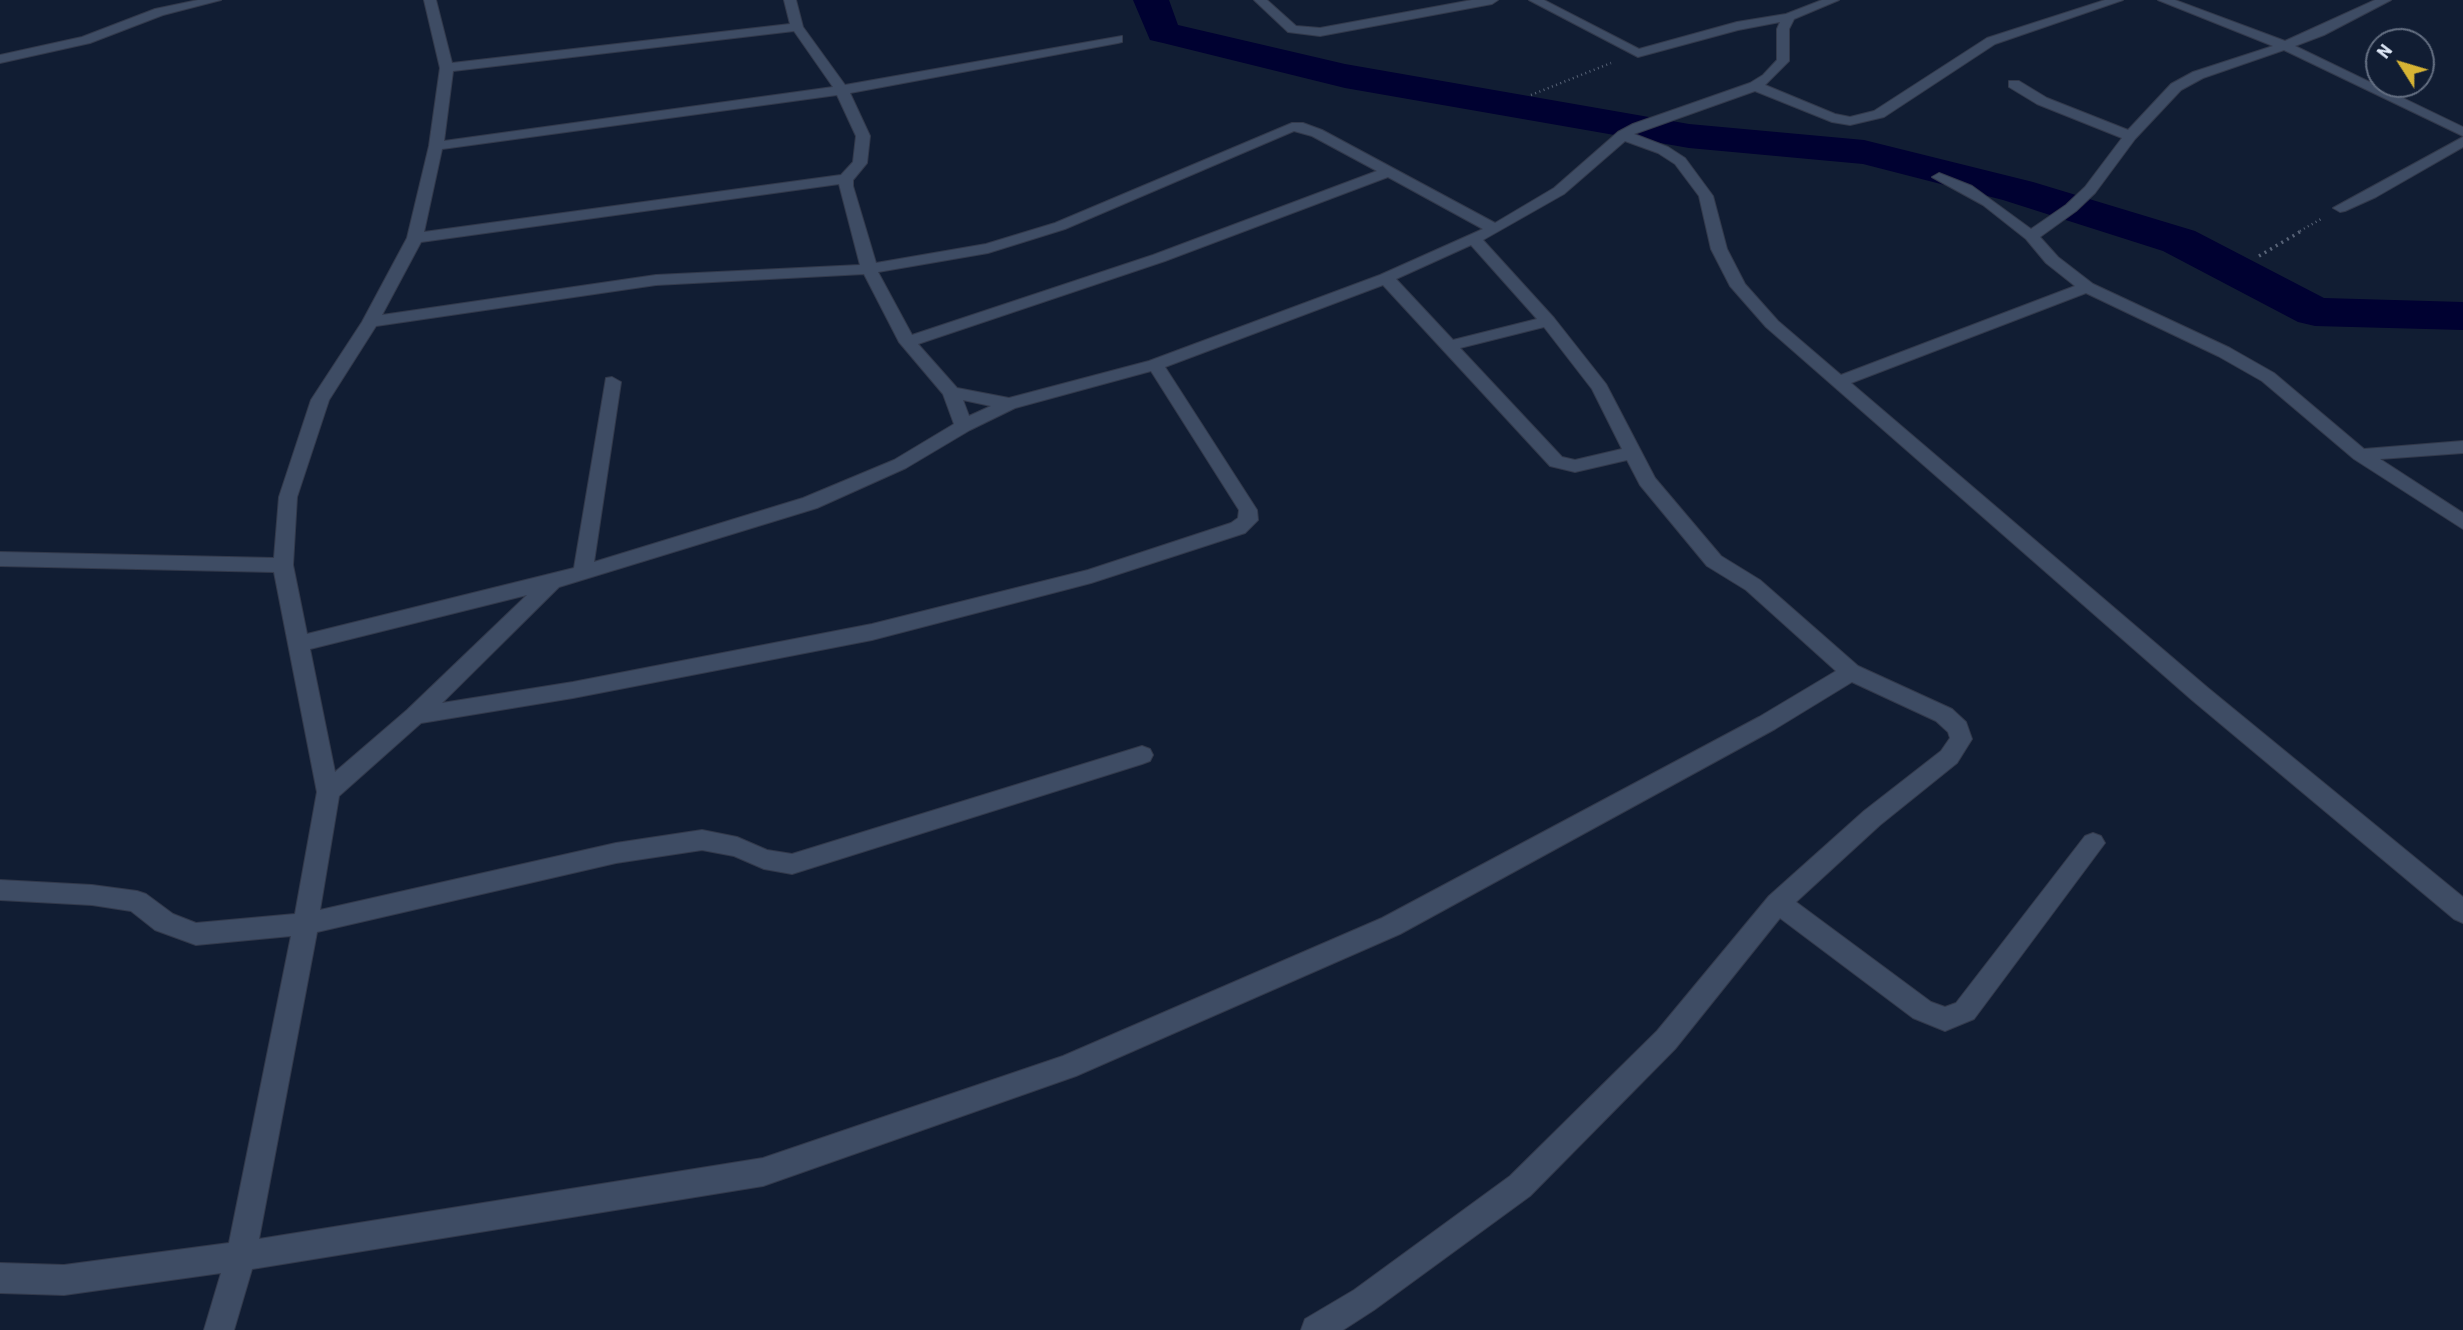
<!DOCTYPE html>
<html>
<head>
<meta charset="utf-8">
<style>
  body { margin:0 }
  #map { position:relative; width:2463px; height:1330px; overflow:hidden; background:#111d33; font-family:"Roboto Condensed",sans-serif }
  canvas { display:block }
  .north { position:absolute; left:2365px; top:28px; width:70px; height:70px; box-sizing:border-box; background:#111d33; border:2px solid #646f82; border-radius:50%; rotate:307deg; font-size:19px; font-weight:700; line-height:28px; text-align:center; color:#e0e9f8 }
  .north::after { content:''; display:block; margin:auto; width:24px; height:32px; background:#d7b434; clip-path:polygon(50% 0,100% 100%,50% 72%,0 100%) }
</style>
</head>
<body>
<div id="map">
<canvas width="2463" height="1330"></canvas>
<div class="north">N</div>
</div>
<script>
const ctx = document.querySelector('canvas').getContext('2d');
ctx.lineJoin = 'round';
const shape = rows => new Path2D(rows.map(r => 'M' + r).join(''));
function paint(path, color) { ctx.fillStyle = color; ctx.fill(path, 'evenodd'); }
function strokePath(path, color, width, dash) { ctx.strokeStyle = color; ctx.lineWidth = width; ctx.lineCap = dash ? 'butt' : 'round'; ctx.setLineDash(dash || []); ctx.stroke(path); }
paint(shape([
  [1133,0,1169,0,1178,25,1345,64,1689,124,1864,140,2033,182,2195,231,2324,298,2463,302,2463,330,2315,326,2298,322,2163,251,2003,200,1863,164,1689,148,1345,88,1163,43,1150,40,1133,0]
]), '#000131');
const minor = shape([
  [198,0,221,0,163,15,90,43,0,63,0,55,82,37,155,9,198,0],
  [424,0,436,0,452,63,790,24,784,0,796,0,803,27,845,85,1122,36,1122,42,1118,43,850,93,870,136,867,163,853,180,853,186,876,263,986,244,1055,223,1292,123,1303,123,1322,130,1495,223,1554,188,1618,132,1633,124,1750,83,1763,75,1777,60,1777,29,1780,22,1738,30,1638,57,1529,0,1544,0,1639,49,1737,22,1786,14,1822,0,1839,0,1794,19,1789,29,1789,61,1765,85,1835,114,1850,117,1874,111,1987,38,2105,0,2123,0,1995,44,1884,117,1850,125,1832,122,1755,91,1634,134,1668,147,1685,158,1713,196,1727,249,1745,284,1778,321,1841,375,2075,286,2046,263,2026,239,1983,205,1932,177,1939,173,1972,186,2031,229,2066,205,2085,187,2122,138,2037,104,2009,87,2009,81,2019,81,2047,98,2128,130,2171,84,2193,72,2273,46,2158,0,2175,0,2285,41,2375,0,2391,0,2324,35,2295,46,2463,127,2463,136,2284,50,2203,78,2181,90,2135,139,2095,193,2076,211,2040,237,2058,257,2093,284,2230,348,2274,373,2364,449,2463,441,2463,453,2380,459,2463,513,2463,529,2354,459,2262,381,2218,356,2086,293,1851,383,2208,688,2463,897,2463,923,2454,919,2192,700,1766,327,1730,286,1711,249,1699,196,1675,164,1658,153,1625,141,1564,194,1483,240,1554,318,1606,384,1655,478,1721,556,1760,580,1858,666,1952,709,1966,722,1972,739,1957,763,1880,825,1796,902,1931,1002,1945,1007,1956,1003,2085,836,2093,833,2101,836,2105,843,1974,1019,1945,1031,1913,1018,1780,918,1675,1049,1530,1196,1374,1310,1343,1330,1301,1330,1305,1319,1354,1290,1510,1176,1657,1031,1769,896,1864,811,1941,751,1950,738,1948,732,1936,721,1852,682,1775,729,1400,934,1076,1076,763,1186,252,1269,234,1330,204,1330,221,1273,64,1295,0,1293,0,1263,64,1265,229,1243,291,936,196,945,155,930,131,911,92,905,0,900,0,880,92,885,137,891,146,894,173,914,196,923,295,914,317,792,274,572,0,566,0,552,274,558,279,497,311,400,362,322,407,238,429,146,440,68,424,0],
  [794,31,833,87,444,141,453,71,794,31],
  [837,95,856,136,853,162,841,175,424,232,442,149,837,95],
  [1294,131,1312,136,1377,171,1153,255,912,335,878,272,988,253,1065,229,1294,131],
  [1388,177,1483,229,1380,275,1149,361,1009,398,957,388,918,344,1165,261,1388,177],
  [839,184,860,265,656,275,382,315,421,242,839,184],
  [1471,245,1537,319,1453,340,1396,279,1471,245],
  [864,274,899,342,943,394,954,424,894,460,803,498,594,562,621,382,612,377,606,378,574,568,307,634,293,565,297,497,329,400,376,326,656,285,864,274],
  [1383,285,1550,466,1575,472,1627,460,1640,485,1707,566,1746,590,1836,671,1759,717,1382,918,1063,1056,763,1158,259,1239,317,932,616,863,702,850,734,856,764,869,792,874,1142,764,1150,761,1153,755,1150,749,1142,746,792,854,767,850,737,837,702,830,616,843,320,910,339,796,421,723,573,698,872,640,1091,583,1245,533,1258,520,1257,510,1165,367,1383,285],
  [1544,327,1592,389,1622,449,1575,460,1562,457,1460,348,1544,327],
  [1151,371,1239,510,1238,518,1231,523,1088,570,872,624,573,682,442,703,559,587,817,508,906,468,970,430,1015,408,1151,371],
  [963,400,991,406,969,416,963,400],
  [527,595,407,710,335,772,310,649,527,595],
  [1254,0,1267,0,1296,26,1320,28,1472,0,1498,0,1492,4,1320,36,1288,32,1254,0],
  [2463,137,2463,147,2376,197,2345,211,2340,212,2333,208,2463,137]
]);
strokePath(minor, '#32394b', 2);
strokePath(shape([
  [1531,95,1611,63],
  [2300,231,2321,219]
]), '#586377', 2.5, [1, 3.5]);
strokePath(shape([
  [2259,256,2303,230]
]), '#586377', 3.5, [2, 4.5]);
paint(minor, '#3e4c64');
</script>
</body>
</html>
